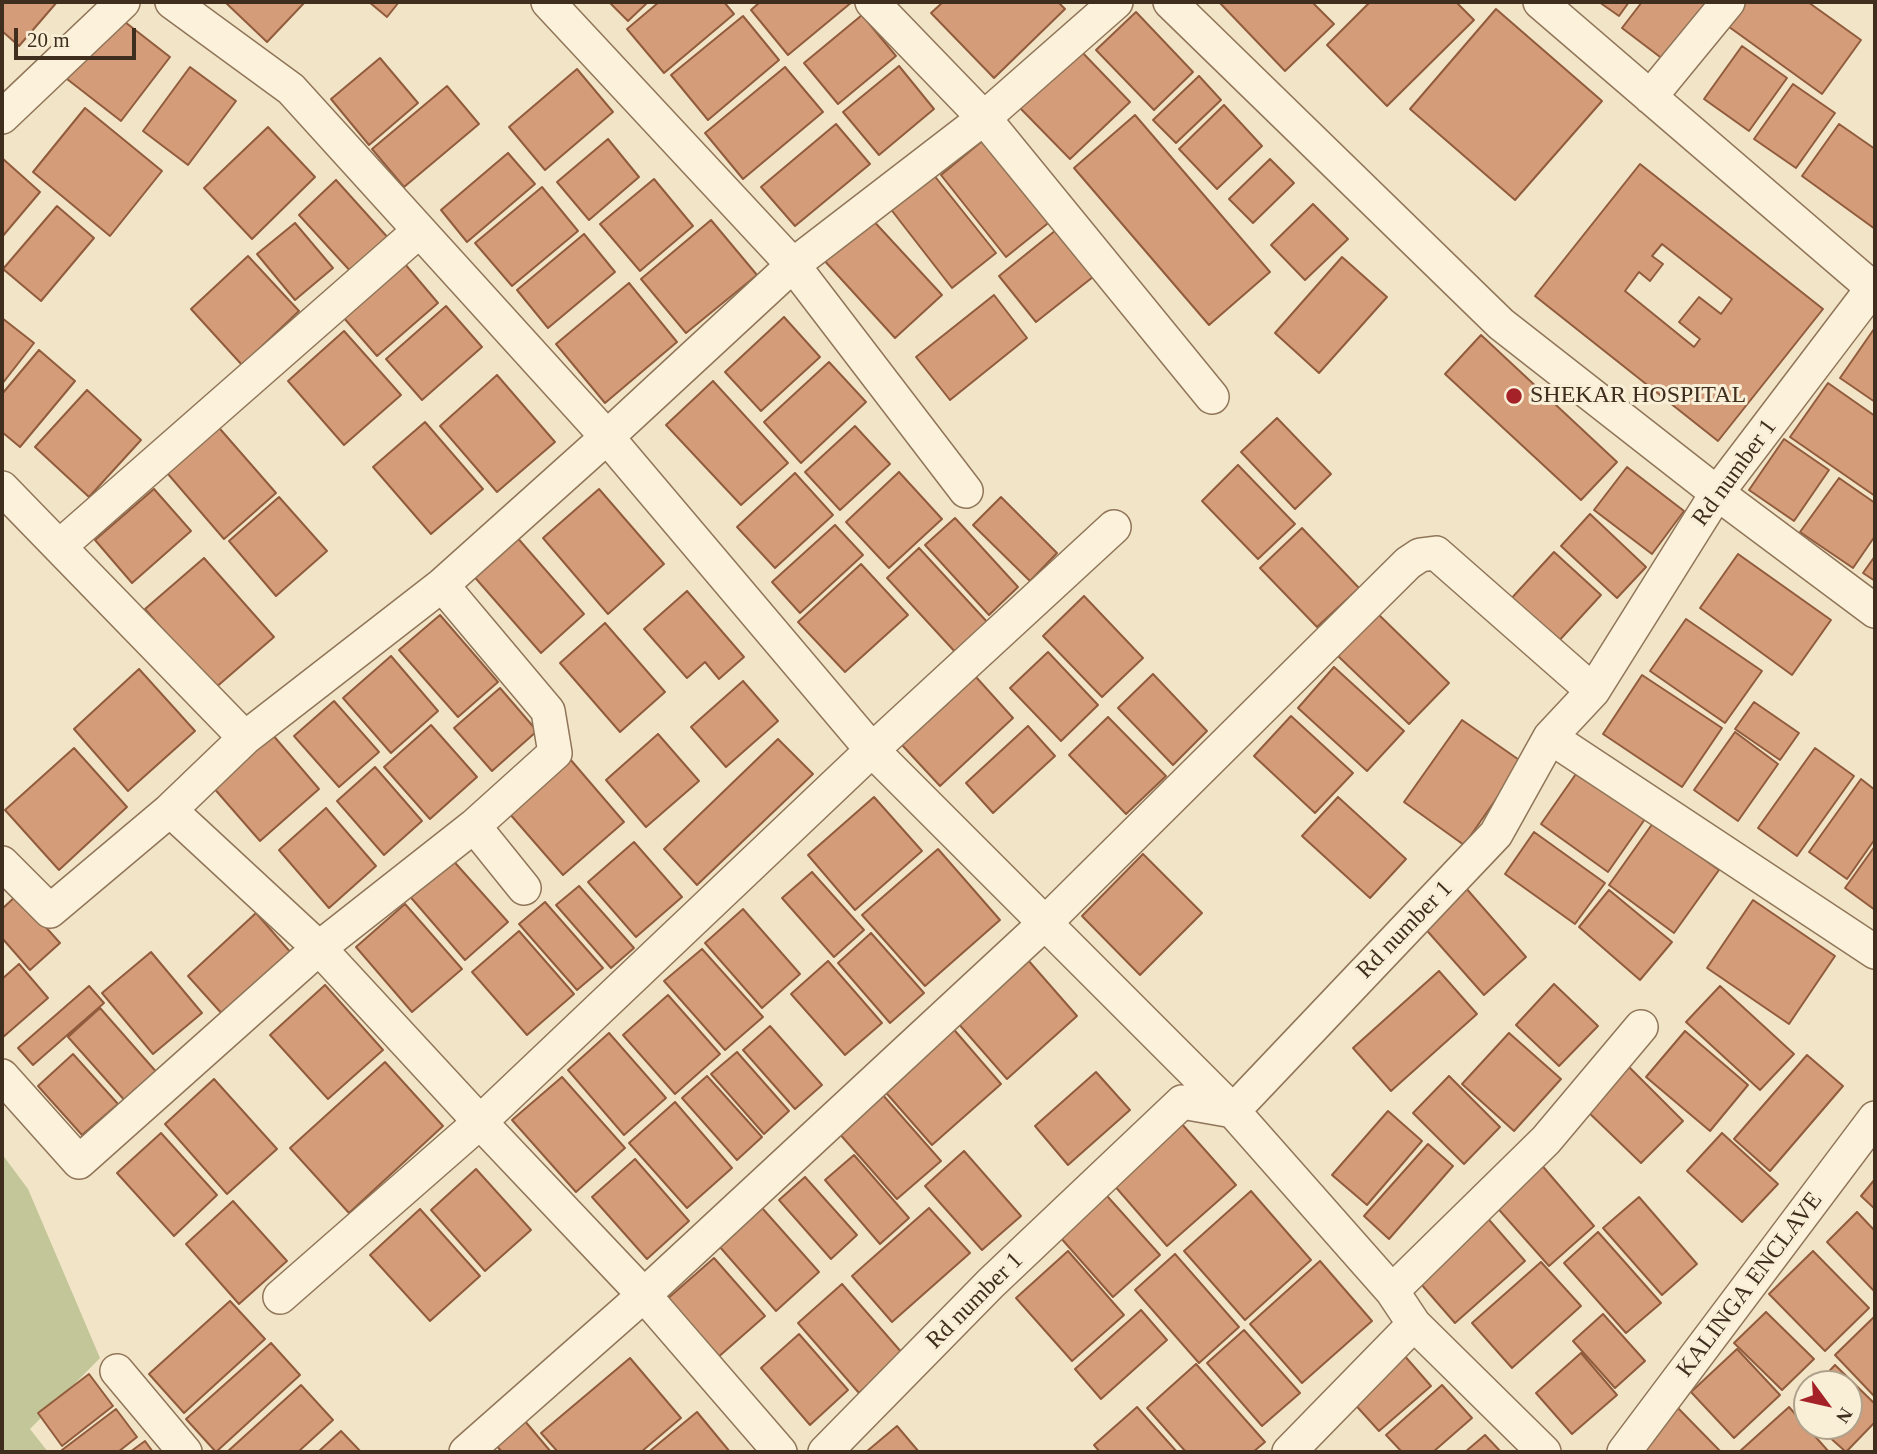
<!DOCTYPE html>
<html>
<head>
<meta charset="utf-8">
<style>
  body { margin:0 }
  #map { position:relative; width:1877px; height:1454px; overflow:hidden; background:#f2e4c6; font-family:Georgia,serif }
  canvas { display:block }
  .frame { position:absolute; inset:0; border:4px solid #3f2d1e; pointer-events:none }
  .north { position:absolute; left:1793px; top:1370px; width:70px; height:70px; box-sizing:border-box; background:#f9eed6; border:2px solid #afa18c; border-radius:50%; rotate:123deg; font-size:19px; font-weight:700; line-height:28px; text-align:center; color:#3f2d1e }
  .north::after { content:''; display:block; margin:auto; width:24px; height:32px; background:#a52328; clip-path:polygon(50% 0,100% 100%,50% 72%,0 100%) }
  .scale { position:absolute; left:14px; top:28px; width:122px; height:32px; box-sizing:border-box; border:4px solid #3f2d1e; border-top:0; padding-left:9px; font-size:21px; line-height:24px; white-space:nowrap; color:#3f2d1e; -webkit-text-stroke:5px #f9eed6; paint-order:stroke }
</style>
</head>
<body>
<div id="map">
<canvas width="1877" height="1454"></canvas>
<div class="frame"></div>
<div class="north">N</div>
<div class="scale">20 m</div>
</div>
<script>
const ctx = document.querySelector('canvas').getContext('2d');
ctx.lineJoin = 'round';
function paint(path, color) { ctx.fillStyle = color; ctx.fill(path, 'evenodd'); }
const shape = rows => new Path2D(rows.map(r => 'M' + r).join(''));
function strokePath(path, color, width, dash) { ctx.strokeStyle = color; ctx.lineWidth = width; ctx.lineCap = dash ? 'butt' : 'round'; ctx.setLineDash(dash || []); ctx.stroke(path); }
function label(font, color, halo, rows, align = 'center') {
  ctx.font = font + ' Georgia,serif'; ctx.lineWidth = 6; ctx.setLineDash([]); ctx.textBaseline = 'middle'; ctx.strokeStyle = halo; ctx.fillStyle = color; for (const [text, x, y, turn = 0] of rows) {
    ctx.save(); ctx.translate(x, y); ctx.rotate((+turn || 0) * Math.PI / 180); ctx.textAlign = isNaN(turn) ? turn : align; if (halo) ctx.strokeText(text, 0, 0); ctx.fillText(text, 0, 0); ctx.restore();
  }
}
paint(shape([
  [2,1154,28,1189,100,1358,30,1429,48,1452,2,1452]
]), '#c2c698');
const building = shape([
  [2,2,57,2,19,46,2,31,2,2],
  [225,2,305,2,267,42,225,2],
  [369,2,399,2,387,17,369,2],
  [609,2,648,2,628,21,609,2],
  [659,2,724,2,734,14,664,73,627,29,659,2],
  [760,2,852,2,788,55,751,10,760,2],
  [943,2,1058,2,1065,9,994,78,931,13,943,2],
  [1219,2,1312,2,1334,24,1285,71,1219,2],
  [1370,2,1456,2,1474,20,1387,106,1327,45,1370,2],
  [1599,2,1629,2,1619,16,1599,2],
  [1642,2,1713,2,1668,63,1622,28,1642,2],
  [1742,2,1808,2,1861,40,1822,94,1725,24,1742,2],
  [1496,9,1602,101,1515,200,1410,109,1496,9],
  [1136,12,1193,72,1154,110,1096,50,1136,12],
  [116,15,170,57,121,121,67,79,116,15],
  [862,15,896,56,838,104,804,63,862,15],
  [743,16,779,60,708,120,671,75,743,16],
  [1742,46,1787,78,1749,131,1704,99,1742,46],
  [1080,50,1130,102,1070,159,1020,108,1080,50],
  [380,58,418,103,369,145,331,99,380,58],
  [899,66,934,109,879,155,843,112,899,66],
  [190,67,236,101,188,165,143,131,190,67],
  [785,67,823,112,743,179,705,133,785,67],
  [577,69,613,112,545,170,509,127,577,69],
  [1199,76,1221,100,1176,143,1153,120,1199,76],
  [1793,84,1835,113,1796,168,1754,139,1793,84],
  [447,86,479,124,404,187,372,149,447,86],
  [1224,105,1262,146,1217,189,1179,149,1224,105],
  [85,108,162,171,110,236,33,172,85,108],
  [1135,115,1270,272,1209,325,1074,168,1135,115],
  [836,124,870,164,795,226,761,187,836,124],
  [1839,124,1875,149,1875,229,1802,176,1839,124],
  [268,127,315,177,252,239,204,188,268,127],
  [986,138,1052,220,1006,257,941,175,986,138],
  [608,139,639,177,589,220,557,182,608,139],
  [508,153,535,184,467,242,441,210,508,153],
  [2,158,40,192,2,237,2,158],
  [1270,159,1294,183,1253,223,1229,199,1270,159],
  [1640,164,1823,309,1718,441,1535,296,1640,164],
  [1662,244,1732,299,1721,314,1699,297,1679,322,1700,339,1694,347,1625,291,1639,272,1650,281,1663,264,1652,256,1662,244],
  [929,169,996,253,952,288,886,203,929,169],
  [654,179,693,226,640,271,600,224,654,179],
  [336,180,390,240,353,274,299,215,336,180],
  [542,187,578,231,512,286,475,243,542,187],
  [1313,204,1348,239,1305,280,1271,245,1313,204],
  [57,206,94,238,41,301,3,269,57,206],
  [868,215,942,295,895,338,822,258,868,215],
  [711,220,757,275,686,333,641,279,711,220],
  [295,223,333,268,295,300,257,254,295,223],
  [1061,226,1098,273,1036,322,999,276,1061,226],
  [584,234,615,272,548,328,517,290,584,234],
  [248,256,299,311,242,365,191,309,248,256],
  [399,257,438,303,377,356,337,310,399,257],
  [1342,257,1387,297,1319,373,1275,333,1342,257],
  [629,283,677,342,605,403,556,344,629,283],
  [994,295,1027,338,950,400,916,357,994,295],
  [446,306,482,347,422,400,386,359,446,306],
  [784,317,820,357,761,411,725,372,784,317],
  [2,318,34,343,2,384,2,318],
  [1874,329,1875,330,1875,402,1840,378,1874,329],
  [344,331,401,395,344,445,288,381,344,331],
  [1481,335,1617,462,1581,500,1445,374,1481,335],
  [39,350,75,381,20,447,2,432,2,394,39,350],
  [829,362,866,402,801,463,764,422,829,362],
  [497,375,555,442,497,492,440,426,497,375],
  [713,381,788,463,741,505,666,425,713,381],
  [1828,383,1875,416,1875,496,1790,437,1828,383],
  [87,390,141,440,89,497,35,447,87,390],
  [1277,418,1331,474,1295,509,1241,452,1277,418],
  [214,422,276,493,224,539,162,467,214,422],
  [425,422,483,489,431,534,373,467,425,422],
  [855,426,890,464,840,510,805,472,855,426],
  [1784,439,1829,470,1794,521,1749,490,1784,439],
  [1238,465,1295,524,1258,559,1202,501,1238,465],
  [1627,467,1684,511,1652,554,1594,510,1627,467],
  [899,472,942,519,889,568,846,522,899,472],
  [795,473,833,515,775,568,737,527,795,473],
  [1839,478,1875,503,1875,536,1853,568,1800,532,1839,478],
  [154,489,191,531,132,583,95,540,154,489],
  [599,489,664,564,608,614,543,538,599,489],
  [279,497,327,551,276,596,229,541,279,497],
  [1001,497,1057,553,1030,581,973,525,1001,497],
  [1590,514,1646,567,1617,598,1561,546,1590,514],
  [955,518,1018,587,989,615,925,545,955,518],
  [835,525,863,555,800,613,772,582,835,525],
  [1302,528,1359,588,1317,627,1260,568,1302,528],
  [515,535,584,614,541,653,471,573,515,535],
  [919,548,989,624,957,654,887,578,919,548],
  [1554,552,1601,595,1556,644,1509,601,1554,552],
  [1738,554,1831,620,1792,675,1700,608,1738,554],
  [1875,556,1875,581,1863,573,1875,556],
  [204,558,274,637,214,689,145,609,204,558],
  [861,564,908,615,845,672,798,622,861,564],
  [687,591,744,657,719,679,705,662,687,678,644,629,687,591],
  [1084,596,1143,658,1102,697,1043,636,1084,596],
  [1378,614,1449,683,1409,724,1338,656,1378,614],
  [440,615,498,682,458,717,399,650,440,615],
  [1686,619,1762,671,1725,723,1650,671,1686,619],
  [605,623,665,692,620,732,560,663,605,623],
  [1048,652,1098,705,1061,741,1010,688,1048,652],
  [391,656,438,711,391,753,343,698,391,656],
  [1334,667,1404,731,1367,771,1298,708,1334,667],
  [139,669,195,731,128,791,74,729,139,669],
  [1153,674,1207,731,1173,765,1118,708,1153,674],
  [1642,675,1722,728,1682,787,1603,734,1642,675],
  [976,677,1013,718,940,786,902,745,976,677],
  [743,681,778,721,726,767,691,727,743,681],
  [500,688,537,731,492,771,454,728,500,688],
  [334,701,379,752,339,787,294,736,334,701],
  [1754,702,1799,733,1780,760,1735,729,1754,702],
  [1291,716,1353,773,1315,813,1254,756,1291,716],
  [1108,717,1166,776,1126,814,1069,755,1108,717],
  [1462,720,1522,762,1464,845,1404,802,1462,720],
  [431,725,477,777,430,819,384,767,431,725],
  [1028,726,1055,756,993,813,966,783,1028,726],
  [1735,732,1778,764,1738,821,1694,790,1735,732],
  [272,734,319,789,260,841,212,786,272,734],
  [658,734,699,781,646,827,606,780,658,734],
  [778,739,813,774,697,885,664,849,778,739],
  [74,748,127,807,59,870,5,810,74,748],
  [1815,748,1854,776,1797,856,1758,828,1815,748],
  [570,759,624,822,563,875,509,813,570,759],
  [375,767,422,821,384,855,337,801,375,767],
  [1578,771,1645,819,1608,872,1541,824,1578,771],
  [1861,779,1875,790,1875,839,1847,879,1809,852,1861,779],
  [874,797,922,851,855,910,808,855,874,797],
  [1338,797,1406,859,1370,898,1302,836,1338,797],
  [326,808,376,866,329,908,279,850,326,808],
  [1653,823,1719,870,1674,933,1609,885,1653,823],
  [1534,832,1605,883,1575,924,1505,874,1534,832],
  [634,842,682,897,636,937,588,882,634,842],
  [1875,846,1875,910,1845,888,1875,846],
  [938,849,1000,920,925,986,862,915,938,849],
  [1143,854,1202,913,1140,975,1082,916,1143,854],
  [449,856,508,922,465,960,407,893,449,856],
  [812,872,864,930,834,957,782,898,812,872],
  [579,886,634,948,611,968,556,905,579,886],
  [1465,887,1526,957,1484,995,1422,925,1465,887],
  [1609,890,1672,942,1640,980,1579,927,1609,890],
  [17,895,60,943,30,970,2,938,2,909,17,895],
  [1753,900,1835,956,1789,1024,1707,968,1753,900],
  [545,902,603,968,577,990,519,924,545,902],
  [405,904,462,969,412,1012,356,947,405,904],
  [743,909,800,974,762,1008,705,943,743,909],
  [256,913,292,954,224,1016,188,976,256,913],
  [519,931,574,994,527,1035,472,972,519,931],
  [871,933,924,993,890,1023,838,963,871,933],
  [702,949,763,1017,725,1050,664,981,702,949],
  [151,952,202,1013,153,1054,102,993,151,952],
  [1021,952,1077,1016,1007,1079,950,1014,1021,952],
  [828,961,882,1023,845,1055,791,994,828,961],
  [19,964,48,998,2,1038,2,979,19,964],
  [1439,971,1477,1014,1391,1091,1353,1048,1439,971],
  [1554,984,1598,1026,1559,1066,1516,1025,1554,984],
  [325,985,383,1050,328,1099,270,1035,325,985],
  [89,986,104,1003,33,1065,18,1048,89,986],
  [1720,986,1794,1054,1760,1090,1686,1022,1720,986],
  [668,995,720,1054,675,1094,623,1035,668,995],
  [100,1008,159,1075,127,1103,68,1037,100,1008],
  [950,1025,1001,1084,932,1145,881,1087,950,1025],
  [770,1026,822,1085,795,1109,743,1050,770,1026],
  [1685,1031,1748,1085,1710,1131,1646,1077,1685,1031],
  [609,1033,666,1098,624,1135,568,1070,609,1033],
  [1509,1033,1561,1079,1514,1131,1462,1084,1509,1033],
  [737,1052,789,1111,764,1134,711,1074,737,1052],
  [73,1054,118,1104,82,1135,38,1086,73,1054],
  [1807,1055,1843,1086,1770,1171,1734,1139,1807,1055],
  [385,1062,443,1126,349,1213,290,1148,385,1062],
  [1626,1064,1683,1121,1641,1163,1584,1108,1626,1064],
  [1096,1072,1130,1110,1068,1165,1035,1126,1096,1072],
  [707,1076,762,1137,737,1160,682,1098,707,1076],
  [1449,1076,1500,1127,1464,1164,1413,1113,1449,1076],
  [562,1077,625,1148,576,1192,512,1120,562,1077],
  [214,1079,277,1149,227,1194,165,1124,214,1079],
  [882,1094,941,1161,897,1199,838,1132,882,1094],
  [675,1102,732,1168,687,1208,629,1143,675,1102],
  [1388,1111,1422,1141,1367,1205,1332,1175,1388,1111],
  [1181,1123,1236,1185,1167,1246,1113,1184,1181,1123],
  [161,1133,217,1195,174,1236,117,1173,161,1133],
  [1722,1133,1778,1184,1742,1222,1687,1171,1722,1133],
  [1428,1144,1453,1166,1389,1239,1364,1216,1428,1144],
  [964,1151,1021,1216,982,1250,925,1186,964,1151],
  [854,1155,909,1218,880,1244,825,1180,854,1155],
  [635,1159,689,1221,647,1259,592,1197,635,1159],
  [1539,1162,1594,1226,1549,1266,1493,1203,1539,1162],
  [476,1169,531,1230,485,1271,431,1210,476,1169],
  [805,1177,857,1235,831,1259,779,1200,805,1177],
  [1875,1179,1875,1209,1861,1196,1875,1179],
  [1099,1187,1160,1255,1113,1297,1052,1228,1099,1187],
  [1251,1191,1311,1260,1245,1320,1184,1251,1251,1191],
  [1639,1197,1697,1264,1662,1295,1603,1228,1639,1197],
  [755,1200,819,1272,776,1311,712,1238,755,1200],
  [233,1201,287,1261,239,1304,186,1244,233,1201],
  [929,1208,970,1253,892,1322,852,1276,929,1208],
  [420,1209,480,1276,430,1321,370,1255,420,1209],
  [1857,1212,1875,1231,1875,1292,1827,1242,1857,1212],
  [1484,1214,1525,1261,1455,1323,1414,1276,1484,1214],
  [1598,1232,1661,1303,1626,1333,1564,1263,1598,1232],
  [1068,1251,1124,1315,1072,1361,1016,1298,1068,1251],
  [1813,1251,1869,1308,1825,1351,1769,1294,1813,1251],
  [1175,1254,1239,1327,1199,1363,1135,1290,1175,1254],
  [714,1258,765,1316,716,1359,665,1301,714,1258],
  [1320,1261,1372,1321,1302,1383,1250,1324,1320,1261],
  [1541,1262,1581,1306,1512,1368,1472,1323,1541,1262],
  [842,1284,903,1354,859,1393,798,1323,842,1284],
  [230,1301,265,1339,184,1413,149,1374,230,1301],
  [1141,1310,1167,1340,1101,1399,1075,1369,1141,1310],
  [1766,1312,1814,1359,1782,1390,1734,1343,1766,1312],
  [1603,1314,1645,1361,1615,1388,1573,1341,1603,1314],
  [1875,1316,1875,1397,1835,1355,1875,1316],
  [1244,1330,1300,1393,1262,1426,1207,1363,1244,1330],
  [799,1334,848,1390,810,1425,761,1368,799,1334],
  [271,1343,300,1375,216,1452,186,1419,271,1343],
  [1737,1349,1780,1395,1734,1438,1691,1392,1737,1349],
  [1581,1353,1617,1395,1572,1434,1536,1393,1581,1353],
  [1403,1354,1431,1386,1379,1431,1351,1400,1403,1354],
  [630,1358,681,1418,641,1452,558,1452,541,1433,630,1358],
  [1196,1364,1265,1442,1253,1452,1186,1452,1147,1408,1196,1364],
  [1835,1365,1875,1404,1875,1422,1846,1452,1817,1426,1849,1426,1849,1384,1817,1384,1835,1365],
  [89,1374,113,1406,62,1446,38,1413,89,1374],
  [301,1385,333,1420,298,1452,227,1452,301,1385],
  [1442,1385,1472,1418,1433,1452,1402,1452,1386,1435,1442,1385],
  [1675,1405,1720,1451,1719,1452,1627,1452,1675,1405],
  [1137,1407,1177,1452,1100,1452,1094,1445,1137,1407],
  [1789,1407,1829,1452,1739,1452,1789,1407],
  [116,1409,137,1437,118,1452,64,1452,62,1450,116,1409],
  [697,1412,730,1452,653,1452,651,1450,697,1412],
  [524,1420,551,1452,502,1452,495,1444,524,1420],
  [897,1426,919,1452,866,1452,897,1426],
  [341,1431,361,1452,318,1452,341,1431],
  [1485,1435,1501,1452,1465,1452,1485,1435],
  [145,1441,153,1452,130,1452,145,1441]
]);
paint(building, '#d49c78');
strokePath(building, '#915c3d', 2);
const street = shape([
  [172,2,291,89,607,437,872,750,1233,1111,1392,1291,1414,1324,1544,1452],
  [548,2,793,265,966,491],
  [872,2,984,118,1212,397],
  [1170,2,1501,324,1717,493,1875,611],
  [1540,2,1875,290],
  [1650,97,1728,2],
  [2,117,123,2],
  [2,488,245,738],
  [60,546,419,231],
  [1550,737,1875,952],
  [170,810,319,948,480,1122,644,1295,780,1452],
  [474,826,524,888],
  [2,863,50,911,170,810,245,738,442,585,607,437,793,265,984,118,1116,2],
  [2,1076,79,1162,319,948,474,826,555,753,548,711,442,585],
  [1392,1291,1546,1140,1641,1027],
  [280,1297,480,1122,872,750,1114,527],
  [117,1371,185,1452],
  [466,1452,644,1295,1045,923,1408,563,1420,555,1436,553,1593,691],
  [825,1452,991,1283,1182,1102,1233,1111,1496,834,1550,737,1593,691,1717,493,1875,285],
  [1289,1452,1414,1324],
  [1624,1452,1875,1118]
]);
strokePath(street, '#907559', 36);
strokePath(street, '#fcf1da', 33);
for (const [x, y, r, color] of [
  [1514,396,9,"#a52328"]
]) { const dot = new Path2D(); dot.arc(x, y, r, 0, 2 * Math.PI); ctx.fillStyle = color; ctx.fill(dot); strokePath(dot, '#f9eed6', 2.5); }
label('24px', '#3f2d1e', '#f9eed6', [
  ["SHEKAR HOSPITAL",1530,396]
], 'left');
label('24px', '#3f2d1e', '#f9eed6', [
  ["Rd number 1",1735,473,-54],
  ["Rd number 1",1405,930,-46],
  ["KALINGA ENCLAVE",1750,1285,-53],
  ["Rd number 1",975,1301,-45]
]);
</script>
</body>
</html>
